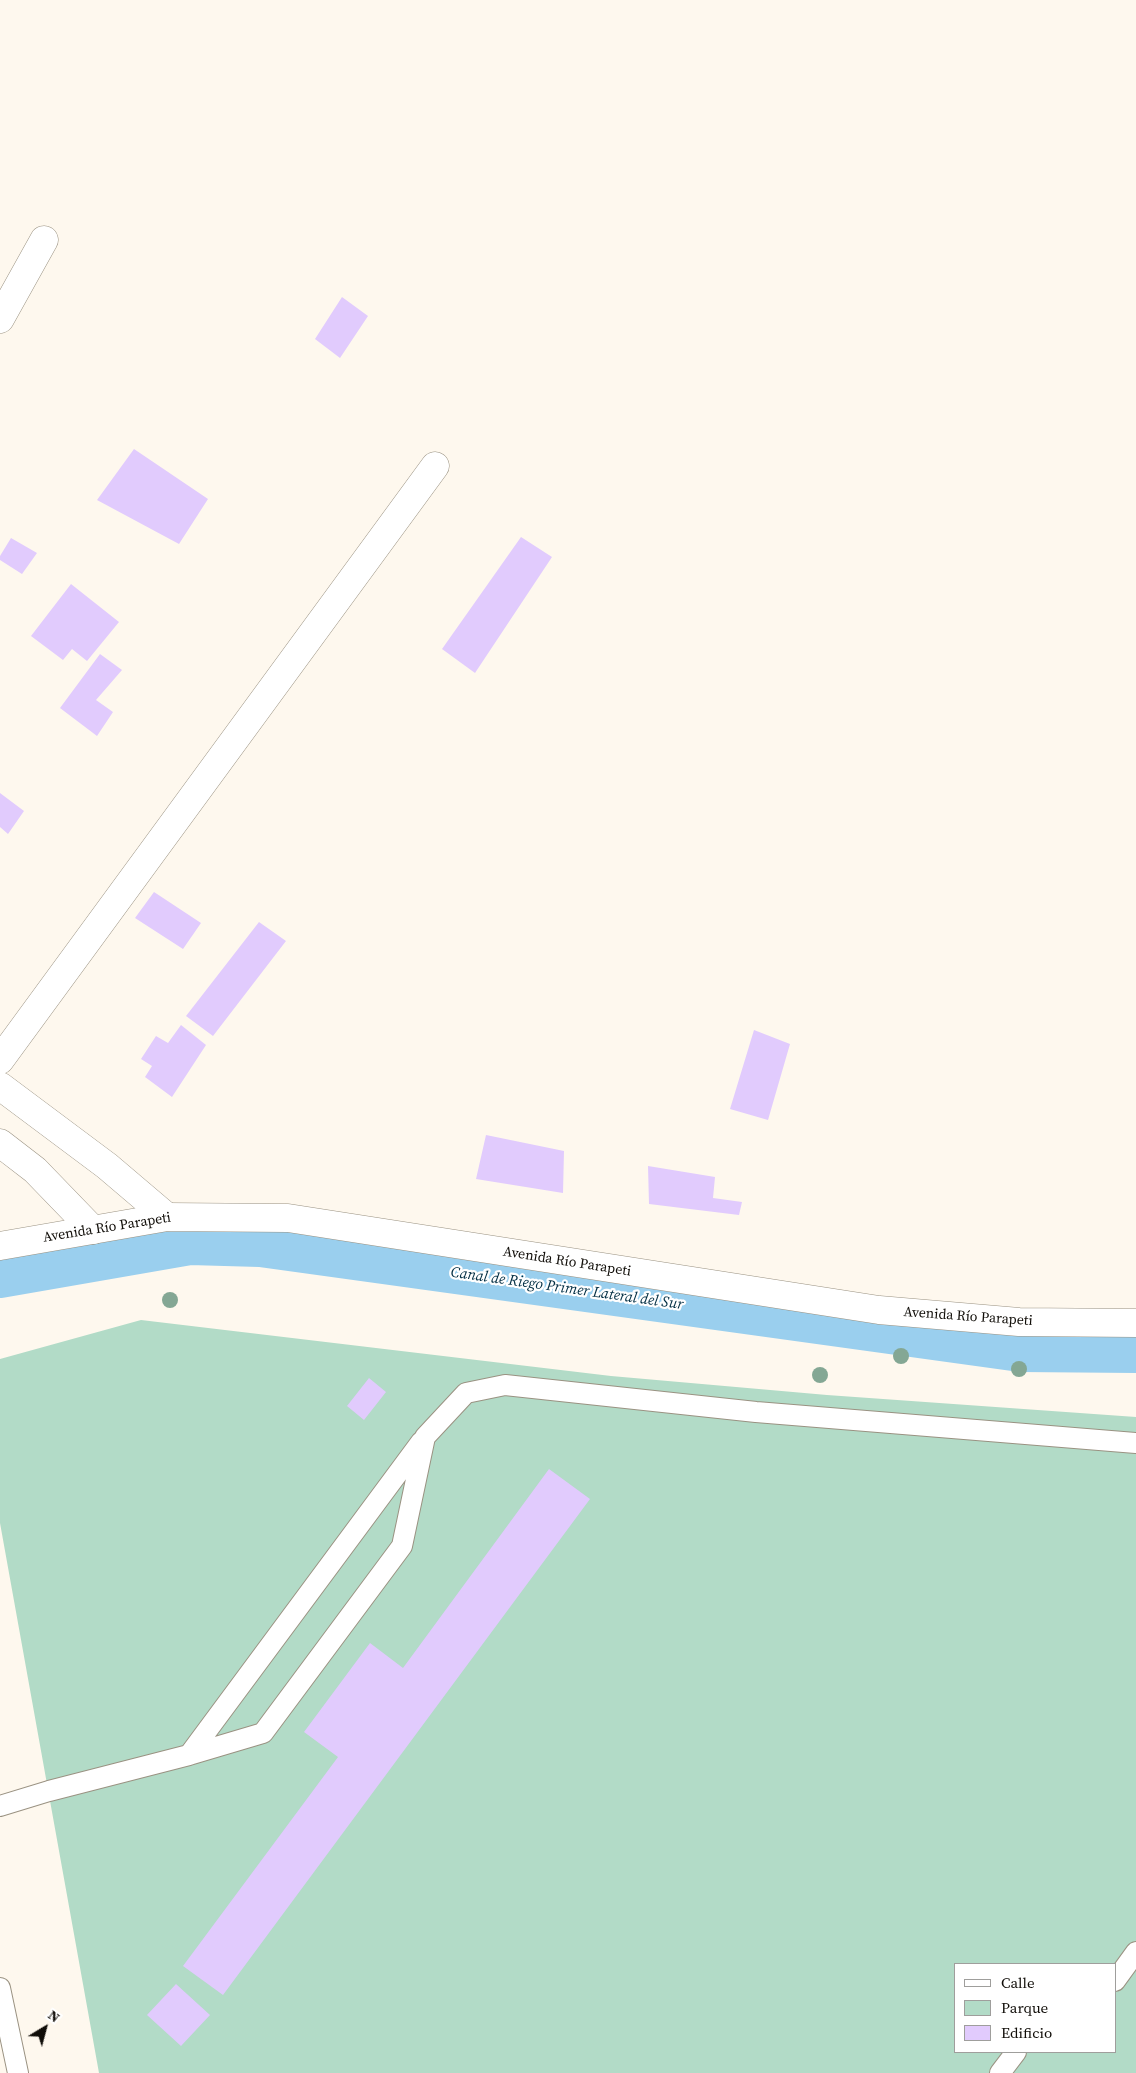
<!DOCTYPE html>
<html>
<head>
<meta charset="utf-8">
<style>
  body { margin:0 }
  #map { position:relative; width:1136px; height:2073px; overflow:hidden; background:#fef8ee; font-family:"Source Serif 4",serif }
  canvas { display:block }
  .legend { position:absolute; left:954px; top:1963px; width:162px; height:90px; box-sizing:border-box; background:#fff; border:1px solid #9f9e9c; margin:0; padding:6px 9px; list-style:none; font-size:15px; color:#100d08 }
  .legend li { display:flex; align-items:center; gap:10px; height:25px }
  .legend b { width:25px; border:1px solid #9f9e9c }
  .north { position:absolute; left:20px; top:2003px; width:50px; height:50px; -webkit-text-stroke:4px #fff; paint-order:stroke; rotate:37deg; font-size:14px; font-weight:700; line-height:20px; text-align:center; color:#100d08 }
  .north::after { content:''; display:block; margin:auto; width:18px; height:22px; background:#100d08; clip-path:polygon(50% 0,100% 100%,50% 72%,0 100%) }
</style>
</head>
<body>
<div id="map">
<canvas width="1136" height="2073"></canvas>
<ul class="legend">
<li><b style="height:6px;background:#fff"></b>Calle</li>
<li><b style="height:14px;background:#b2dbc7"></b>Parque</li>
<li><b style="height:14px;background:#e1cbfd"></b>Edificio</li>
</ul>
<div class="north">N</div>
</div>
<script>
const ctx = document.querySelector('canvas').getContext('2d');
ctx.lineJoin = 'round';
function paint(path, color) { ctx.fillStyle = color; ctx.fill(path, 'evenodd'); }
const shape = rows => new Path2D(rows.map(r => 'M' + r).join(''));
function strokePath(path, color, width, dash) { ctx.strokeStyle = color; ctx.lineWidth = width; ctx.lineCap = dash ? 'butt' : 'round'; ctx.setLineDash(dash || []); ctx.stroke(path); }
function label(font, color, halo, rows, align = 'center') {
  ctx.font = font + ' "Source Serif 4",serif'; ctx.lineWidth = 4.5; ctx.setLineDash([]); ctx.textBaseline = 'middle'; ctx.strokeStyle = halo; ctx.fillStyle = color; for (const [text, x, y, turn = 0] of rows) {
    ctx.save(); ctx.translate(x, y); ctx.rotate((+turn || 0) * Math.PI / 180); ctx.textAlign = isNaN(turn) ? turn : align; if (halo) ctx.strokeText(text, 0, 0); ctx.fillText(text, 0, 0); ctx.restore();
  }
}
paint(shape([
  [141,1320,611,1376,827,1395,1136,1417,1136,2073,99,2073,0,1523,0,1359],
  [955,1964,1115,1964,1115,2052,955,2052]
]), '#b2dbc7');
strokePath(shape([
  [0,1278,190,1245,260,1247,1020,1352,1136,1353]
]), '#9acfee', 40);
paint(shape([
  [342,297,368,316,340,358,315,339],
  [134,449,208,499,179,544,97,500],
  [521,537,552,557,475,673,442,649],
  [11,538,37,553,22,574,0,560,0,556],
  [71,584,119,622,87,661,72,649,63,660,31,636],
  [100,654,122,670,96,700,113,712,97,736,60,708],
  [0,793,24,811,8,834,0,827],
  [154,892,201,923,183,949,135,918],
  [259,922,286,941,213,1036,186,1016],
  [181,1025,206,1045,172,1097,145,1077,152,1066,141,1059,156,1036,168,1043],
  [754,1030,790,1044,768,1120,730,1109],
  [486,1135,564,1151,563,1193,476,1179],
  [648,1166,715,1177,713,1198,742,1202,739,1215,649,1204],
  [369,1378,386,1392,364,1420,347,1406],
  [549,1469,590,1499,223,1995,183,1966,338,1757,304,1732,370,1643,403,1668],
  [176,1984,210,2015,181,2046,147,2015]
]), '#e1cbfd');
const service = shape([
  [189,1755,421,1442],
  [0,1806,49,1791,189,1755,263,1733,402,1546,425,1437,466,1393,505,1385,756,1412,1136,1443],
  [1115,1981,1136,1952],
  [0,1988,18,2073],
  [1000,2073,1016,2052]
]);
const minor = shape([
  [0,319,44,240],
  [0,1060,435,466],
  [0,1086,107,1166,167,1217],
  [0,1143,35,1170,93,1230]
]);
const tertiary = shape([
  [0,1246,167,1217,288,1218,879,1310,1019,1322,1136,1323]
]);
strokePath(service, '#9a9282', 22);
strokePath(minor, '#9a9282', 29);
strokePath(tertiary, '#9a9282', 29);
strokePath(service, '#fff', 20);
strokePath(minor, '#fff', 28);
strokePath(tertiary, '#fff', 28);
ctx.fillStyle = '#84a794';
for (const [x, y] of [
  [170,1300],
  [901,1356],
  [1019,1369],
  [820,1375]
]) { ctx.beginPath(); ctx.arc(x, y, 8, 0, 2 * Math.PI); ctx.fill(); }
label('14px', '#100d08', '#fff', [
  ["Avenida Río Parapeti",107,1228,-9],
  ["Avenida Río Parapeti",567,1262,9],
  ["Avenida Río Parapeti",968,1317,4]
]);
label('italic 15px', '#002d42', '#fff', [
  ["Canal de Riego Primer Lateral del Sur",567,1289,8]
]);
</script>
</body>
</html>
